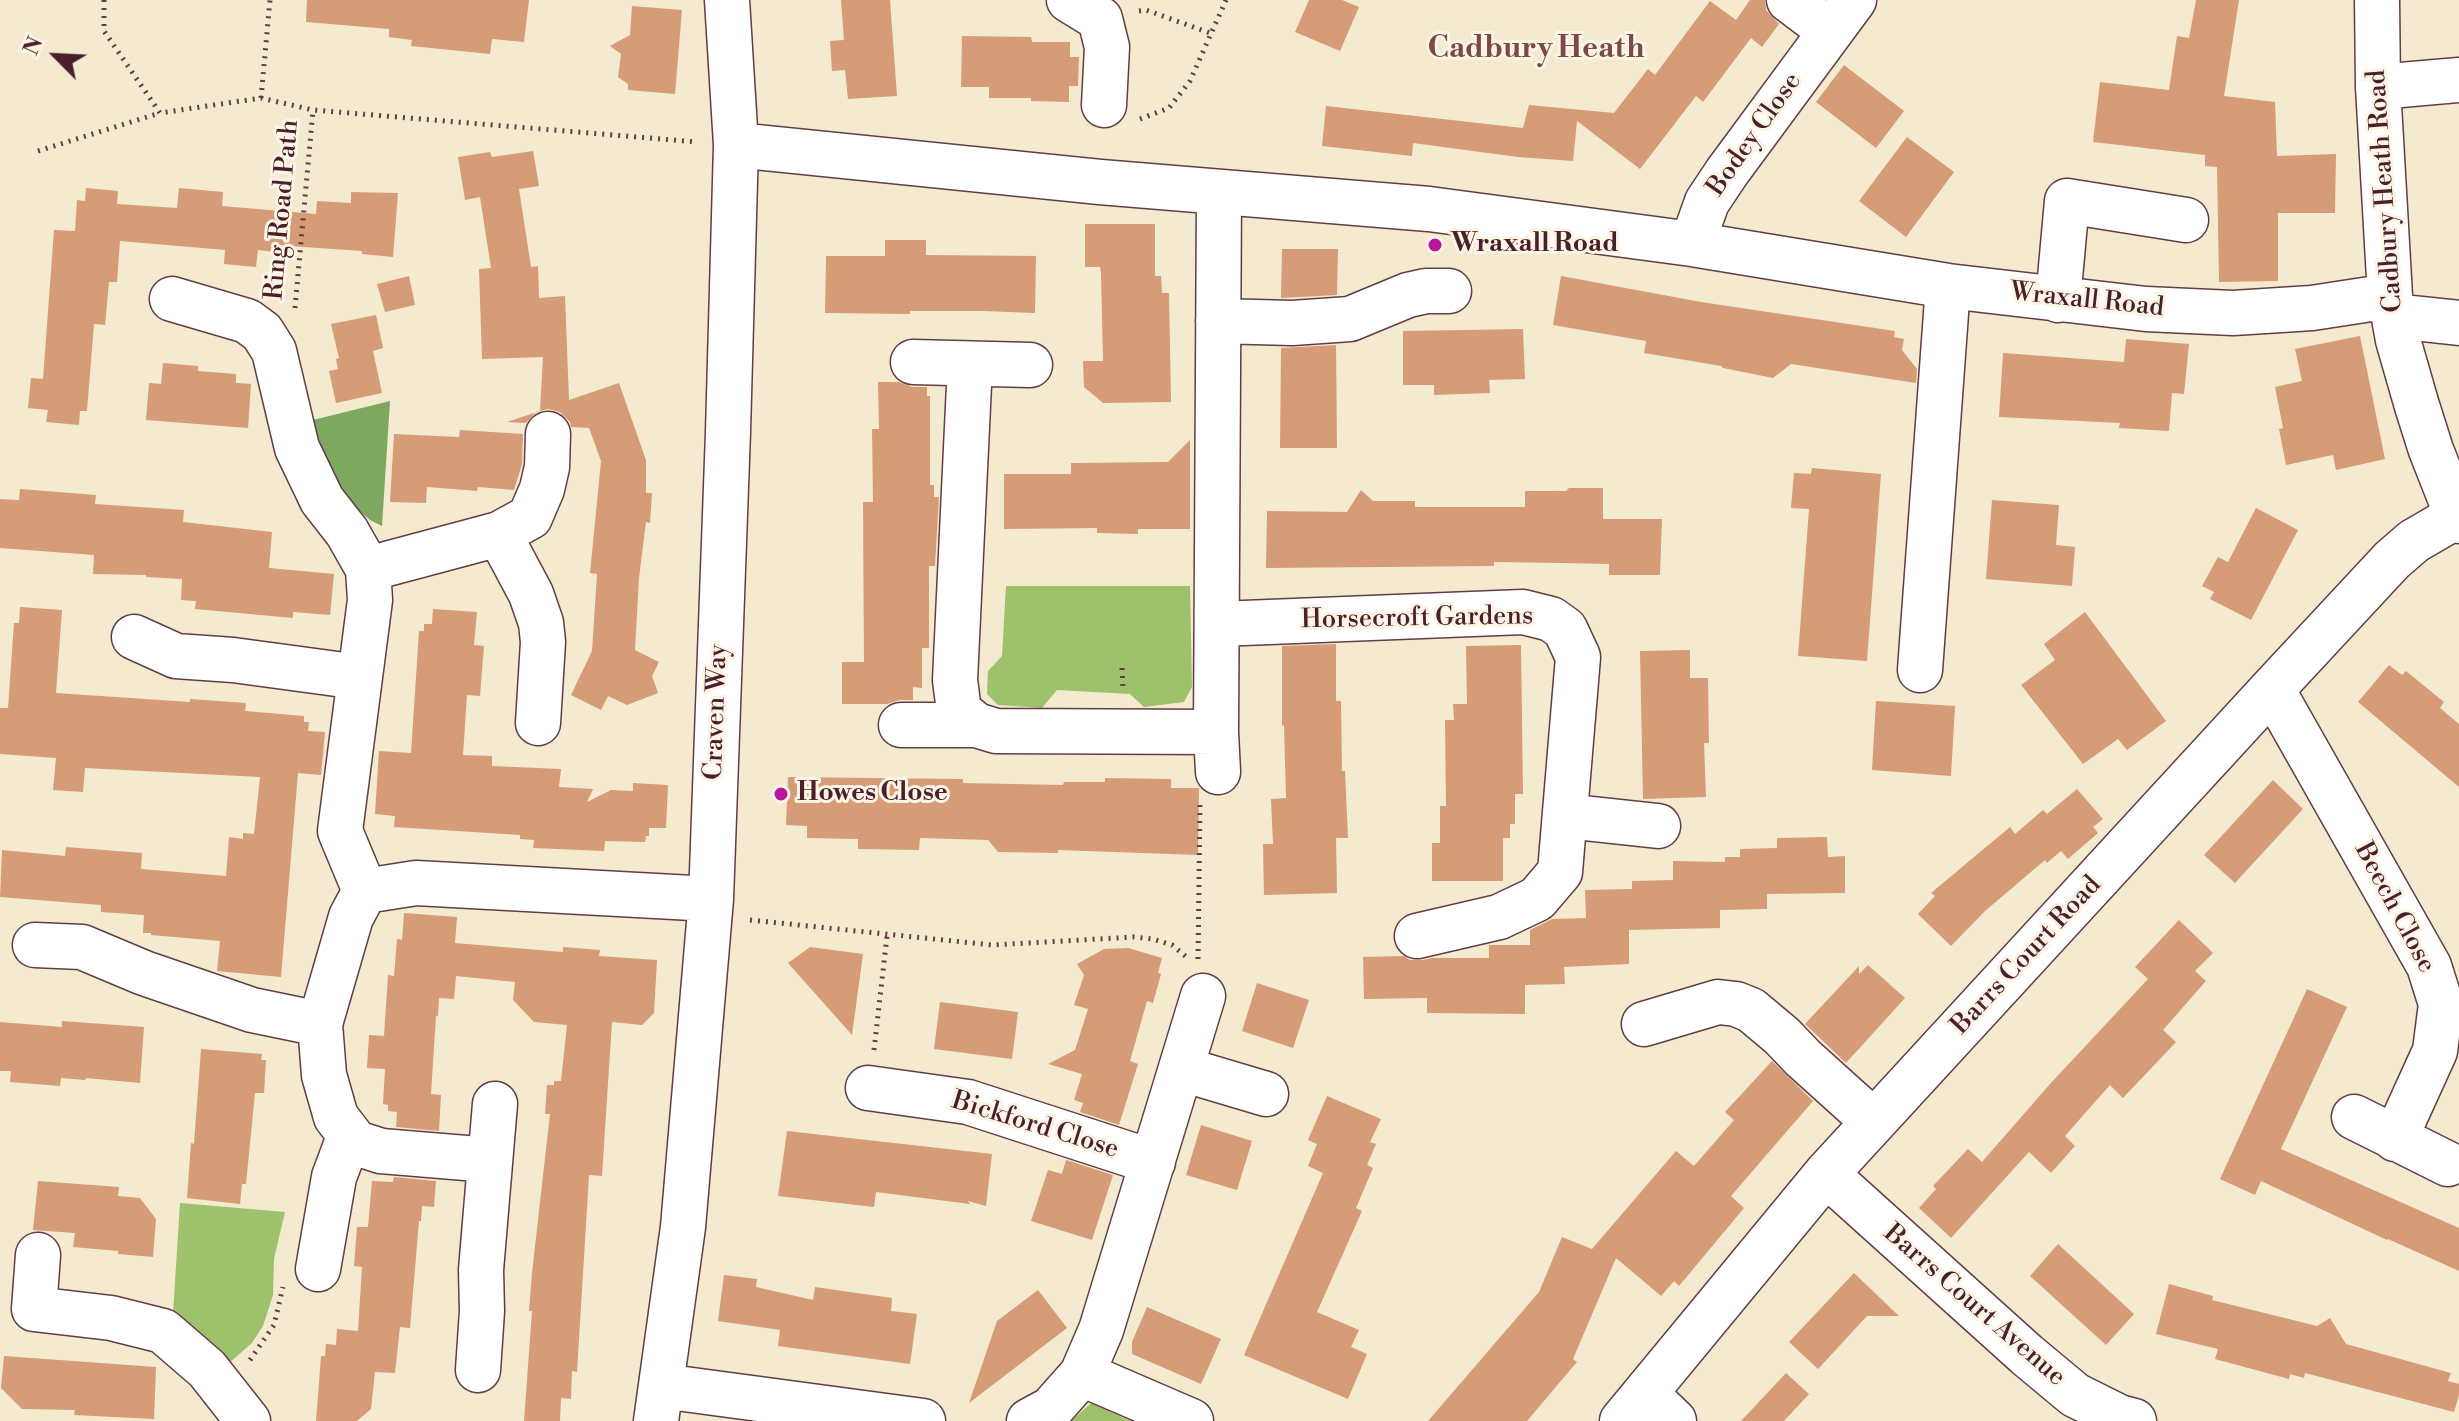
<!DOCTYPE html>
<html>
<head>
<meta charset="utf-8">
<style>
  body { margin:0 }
  #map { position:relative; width:2459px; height:1421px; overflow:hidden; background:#f3ead0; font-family:"Libre Bodoni",serif }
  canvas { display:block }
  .north { position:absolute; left:16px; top:16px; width:80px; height:80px; -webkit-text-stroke:6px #fcf5e5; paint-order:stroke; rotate:294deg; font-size:22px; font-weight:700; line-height:32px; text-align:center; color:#4a1f2b }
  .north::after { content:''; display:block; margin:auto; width:28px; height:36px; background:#4a1f2b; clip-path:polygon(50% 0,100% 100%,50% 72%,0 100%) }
</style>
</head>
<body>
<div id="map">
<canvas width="2459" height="1421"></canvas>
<div class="north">N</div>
</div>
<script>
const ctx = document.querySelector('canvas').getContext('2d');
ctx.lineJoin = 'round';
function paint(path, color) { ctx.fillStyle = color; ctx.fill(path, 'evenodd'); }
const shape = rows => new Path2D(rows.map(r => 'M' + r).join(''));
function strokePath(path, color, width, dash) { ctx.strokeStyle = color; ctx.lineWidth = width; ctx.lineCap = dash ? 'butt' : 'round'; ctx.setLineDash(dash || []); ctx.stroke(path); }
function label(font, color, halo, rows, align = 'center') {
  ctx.font = font + ' "Libre Bodoni",serif'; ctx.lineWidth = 6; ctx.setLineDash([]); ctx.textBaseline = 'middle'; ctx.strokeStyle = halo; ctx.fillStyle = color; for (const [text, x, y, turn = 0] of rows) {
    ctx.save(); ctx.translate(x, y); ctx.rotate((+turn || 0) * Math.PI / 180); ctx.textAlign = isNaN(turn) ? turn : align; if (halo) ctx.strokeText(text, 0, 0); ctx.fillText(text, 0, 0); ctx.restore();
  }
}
paint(shape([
  [1006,586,1190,586,1192,687,1184,702,1144,707,1130,694,1057,690,1042,708,998,705,987,694,988,671,1002,656],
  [180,1203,285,1212,274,1259,273,1295,263,1326,252,1343,228,1364,193,1326,173,1313],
  [1091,1403,1130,1421,1071,1421]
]), '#9ec16b');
paint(shape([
  [390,401,382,526,370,520,353,505,338,484,327,464,313,420]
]), '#7ea75f');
paint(shape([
  [307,0,529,0,524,42,492,39,490,54,411,46,412,40,389,37,389,29,306,22],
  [841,0,890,0,897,96,848,99,845,70,832,71,830,41,844,40],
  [1309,0,1342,0,1359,7,1340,51,1295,32],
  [1750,0,1765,0,1766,10,1779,24,1762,47,1751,38,1703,102,1696,96,1640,169,1577,121,1573,161,1518,157,1413,143,1412,156,1322,146,1326,106,1523,128,1529,105,1614,113,1648,69,1655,75,1710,1,1736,20],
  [2196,0,2239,0,2224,96,2275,102,2277,156,2336,154,2335,213,2278,213,2278,281,2219,282,2217,167,2205,166,2205,155,2093,142,2100,82,2169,90,2177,36,2189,38],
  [632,6,682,10,675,94,628,90,628,84,618,77,621,54,610,46,630,35],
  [962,36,1031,37,1032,42,1070,42,1070,57,1079,57,1078,86,1069,86,1069,102,1031,101,1031,98,989,98,989,87,961,87],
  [1844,65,1904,111,1876,148,1816,102],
  [1907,137,1954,172,1906,237,1859,201],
  [533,151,539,186,519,189,531,267,538,266,539,298,565,296,569,400,619,383,646,460,646,493,652,493,650,523,646,522,639,578,635,650,659,662,652,676,658,693,627,705,608,696,601,710,571,695,592,651,597,574,590,573,601,461,589,428,571,427,570,422,560,412,548,409,536,412,526,423,507,422,540,411,543,357,482,359,479,269,491,268,480,197,465,200,458,157,490,152,492,157],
  [86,188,118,191,117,204,177,208,179,188,223,192,222,206,316,214,317,201,351,203,351,192,398,193,393,257,362,254,362,251,275,245,275,252,258,250,256,267,224,264,225,250,120,241,117,282,109,282,105,325,94,324,87,411,80,411,79,425,46,422,48,410,28,408,31,378,43,379,54,230,75,231,77,200,85,201],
  [1085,224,1155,224,1155,276,1161,276,1162,293,1169,293,1171,402,1103,403,1084,387,1083,361,1103,361,1101,273,1100,267,1085,267],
  [885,240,926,240,926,255,1036,256,1035,313,983,311,910,311,910,314,825,313,826,256,885,256],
  [1282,249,1338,249,1337,295,1281,298],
  [409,276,415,305,385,312,377,284],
  [1561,276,1701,302,1895,331,1894,337,1904,339,1902,350,1917,369,1916,383,1791,364,1773,378,1723,368,1721,366,1644,353,1646,341,1553,325],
  [376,315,383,348,373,351,382,393,336,403,329,371,338,369,336,359,339,358,331,324],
  [1523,329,1525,379,1489,380,1490,393,1434,395,1434,385,1403,385,1403,331],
  [2360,336,2385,459,2336,470,2333,455,2286,465,2279,429,2283,428,2275,387,2302,381,2295,349],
  [2126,339,2189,344,2184,394,2172,393,2169,431,2119,428,2120,423,1999,417,2003,353,2124,362],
  [1336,345,1337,448,1280,448,1281,348],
  [163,363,198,366,198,371,236,374,236,383,251,384,248,428,146,420,149,383,161,384],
  [878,382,899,382,912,387,927,387,927,396,930,396,930,485,934,485,934,497,939,497,935,566,929,566,929,648,922,648,922,688,913,687,913,700,900,700,887,704,842,704,842,662,864,662,863,502,873,502,872,429,879,429],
  [460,430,523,434,522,464,514,490,478,487,477,491,427,487,426,503,390,502,394,434,459,437],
  [1190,440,1190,529,1138,529,1138,534,1097,533,1097,528,1004,529,1004,474,1071,474,1071,463,1168,462],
  [1812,468,1881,474,1867,661,1798,656,1809,509,1791,508,1794,473,1811,474],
  [1569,488,1603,488,1603,519,1662,519,1660,575,1609,575,1609,564,1563,563,1494,562,1494,566,1266,568,1267,511,1347,512,1361,490,1373,501,1415,501,1415,507,1525,507,1525,491,1566,491],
  [20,489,96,495,95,504,184,510,183,522,272,532,269,568,334,574,330,615,293,612,293,618,195,609,196,601,181,600,182,579,146,577,146,575,93,574,94,555,0,548,0,499,19,500],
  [1992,500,2059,505,2056,545,2075,547,2072,586,1986,579],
  [2256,508,2298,530,2251,620,2210,599,2214,592,2202,586,2218,557,2228,562],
  [20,607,62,610,56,693,190,702,190,699,246,703,245,711,304,716,304,722,309,722,308,731,325,732,321,775,298,773,281,977,217,971,220,941,151,935,151,933,143,933,144,915,101,912,101,905,0,897,2,850,65,856,66,847,142,853,141,869,226,876,229,837,243,839,243,833,254,834,260,777,85,768,83,792,53,790,56,758,0,754,0,708,8,708,14,623,19,623],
  [433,609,477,612,474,645,484,646,480,696,467,695,463,755,492,756,492,766,561,769,559,787,593,789,587,802,611,790,633,791,633,783,668,785,666,828,649,828,649,836,646,836,645,842,605,841,604,851,533,848,534,840,520,839,520,835,394,827,395,816,375,814,379,751,411,753,419,631,424,631,424,624,432,624],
  [2085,612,2166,721,2127,750,2118,739,2083,764,2021,685,2055,660,2044,644],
  [1336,644,1336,701,1341,701,1342,771,1345,771,1348,838,1336,838,1337,893,1264,895,1263,844,1273,844,1271,799,1286,798,1284,725,1282,726,1282,646],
  [1521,645,1523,794,1515,794,1515,824,1510,824,1510,838,1503,838,1503,881,1432,881,1432,843,1440,843,1440,806,1446,806,1445,720,1454,720,1453,704,1467,704,1466,646],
  [1690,650,1690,678,1708,678,1709,743,1704,743,1706,797,1643,799,1640,651],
  [2389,665,2402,675,2406,671,2444,702,2440,708,2459,724,2459,787,2358,702],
  [1876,701,1955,706,1951,776,1872,770],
  [788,777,963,779,963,783,1063,785,1064,782,1105,782,1105,778,1171,779,1171,788,1199,788,1198,855,1058,850,1058,853,998,852,988,840,920,838,919,850,858,849,858,839,807,838,807,826,786,825],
  [2273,780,2303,809,2235,883,2204,855],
  [2077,789,2103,819,2093,827,2098,833,2068,859,2061,851,2047,863,2045,860,1985,911,1951,946,1918,914,1935,896,1931,893,2010,827,2015,834,2043,810,2047,814],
  [1827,837,1828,857,1845,856,1845,893,1767,894,1767,909,1720,910,1720,928,1629,930,1629,964,1564,967,1565,984,1525,985,1525,1014,1427,1013,1427,998,1364,999,1363,957,1404,956,1410,960,1422,960,1432,958,1489,958,1489,945,1530,945,1530,930,1552,919,1586,918,1585,890,1632,889,1632,881,1673,880,1673,861,1725,862,1725,857,1740,857,1740,849,1777,848,1777,838],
  [404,913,457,917,455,943,563,952,563,947,600,950,599,956,657,960,654,1013,642,1025,612,1022,602,1176,589,1175,577,1372,572,1371,571,1399,561,1398,560,1421,524,1421,532,1311,529,1311,532,1273,550,1114,545,1114,547,1085,554,1085,554,1081,561,1081,567,1025,534,1022,513,1000,515,982,456,976,454,999,439,998,438,1016,436,1016,431,1094,441,1095,439,1131,396,1127,397,1112,388,1111,388,1105,383,1104,385,1069,367,1068,369,1035,384,1036,388,975,394,976,397,939,402,940],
  [2179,920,2213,953,2195,971,2206,981,2163,1030,2176,1042,2123,1098,2110,1085,2065,1136,2075,1146,2051,1173,2029,1152,1951,1238,1919,1208,1936,1189,1933,1186,1968,1149,1982,1162,2050,1084,2148,979,2135,967],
  [810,947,863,954,852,1035,788,963],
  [1128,948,1162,958,1158,973,1161,974,1153,1003,1147,1001,1130,1061,1138,1064,1119,1125,1080,1112,1083,1103,1074,1100,1082,1074,1048,1064,1075,1050,1088,1009,1074,1005,1084,975,1077,964,1104,949],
  [1868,965,1905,998,1846,1063,1805,1024,1859,966,1859,974],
  [1257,983,1309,1000,1293,1048,1242,1031],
  [2307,989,2347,1007,2281,1149,2459,1228,2459,1271,2388,1239,2387,1240,2261,1181,2255,1195,2220,1179],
  [940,1002,1018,1012,1012,1059,934,1049],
  [62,1021,144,1027,140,1083,86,1078,85,1080,61,1078,60,1086,10,1082,11,1071,0,1071,0,1022,62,1027],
  [201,1049,262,1054,261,1060,266,1060,264,1093,255,1093,246,1184,242,1184,240,1204,187,1198,191,1143,194,1144],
  [1772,1061,1813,1101,1731,1196,1744,1208,1679,1286,1674,1281,1661,1296,1616,1258,1573,1359,1577,1362,1527,1421,1428,1421,1539,1292,1562,1237,1592,1249,1676,1151,1694,1166,1734,1120,1725,1112],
  [1327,1096,1381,1119,1370,1142,1376,1144,1367,1165,1373,1168,1356,1208,1362,1211,1317,1312,1359,1330,1351,1347,1367,1354,1348,1399,1244,1355,1323,1173,1308,1166,1317,1144,1308,1140],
  [1201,1125,1252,1141,1237,1190,1186,1175],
  [787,1131,992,1154,986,1206,968,1201,970,1204,876,1192,874,1207,778,1196],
  [1066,1160,1113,1175,1092,1240,1031,1221,1048,1170,1062,1174],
  [394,1177,436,1181,434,1207,422,1206,421,1221,419,1221,410,1328,400,1327,395,1373,375,1372,371,1409,357,1421,316,1421,321,1356,325,1356,326,1344,336,1345,337,1329,358,1331,362,1267,354,1266,357,1227,368,1227,372,1181,393,1182],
  [38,1181,119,1187,118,1196,140,1198,156,1219,153,1257,118,1254,118,1251,73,1247,75,1233,33,1230],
  [2058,1244,2134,1314,2106,1345,2030,1276],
  [1854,1273,1899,1316,1867,1316,1818,1369,1789,1342],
  [724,1275,757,1279,756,1287,813,1300,815,1287,892,1298,891,1311,917,1314,910,1364,778,1346,780,1330,718,1321],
  [2169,1284,2213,1296,2212,1300,2317,1326,2330,1318,2346,1344,2451,1373,2448,1381,2459,1384,2459,1395,2454,1412,2305,1373,2304,1378,2290,1374,2289,1379,2215,1359,2218,1349,2156,1334],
  [1038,1290,1067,1328,969,1403,997,1321],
  [1147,1307,1221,1339,1201,1384,1132,1354,1132,1342],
  [4,1356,156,1367,154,1419,74,1415,75,1410,22,1409,1,1388],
  [1786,1373,1809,1394,1784,1421,1741,1421]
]), '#d69b77');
const minor = shape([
  [1069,0,1100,19,1107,47,1104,105],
  [1789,0,1830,31],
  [2377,0,2378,87,2390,296,2398,340,2417,406,2431,450,2459,521],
  [2378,87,2459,80],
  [736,145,1100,182,1429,209,1692,244,1948,286,2146,309,2233,313,2312,308,2390,296],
  [1692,244,1707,202,1727,172,1854,0],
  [172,299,247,321,262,332,274,351,297,448,322,500,347,532,368,569,370,600,340,831,365,891],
  [2058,300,2067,201,2186,220],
  [2394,316,2459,323],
  [1218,321,1292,323,1350,319,1408,295,1426,291,1449,291],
  [913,362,1030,365],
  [970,364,955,680,959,711,976,725,996,731,1216,732],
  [499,534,531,594,541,623,543,642,538,723],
  [368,569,499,534,530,517,542,489,547,467,548,434],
  [1218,624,1523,612,1551,619,1565,629,1578,657,1560,872,1537,899,1499,917,1417,936],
  [134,637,176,656,233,660,359,677],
  [1920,670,1948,286],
  [2272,689,2429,966,2441,1004,2435,1051,2395,1139],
  [901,725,976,725],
  [1218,772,1216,732,1219,192],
  [1565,816,1658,826],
  [35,945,82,947,144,973,252,1010,320,1024],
  [1644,1024,1718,1002,1736,1004,1751,1010,1782,1036,1803,1058,1874,1122],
  [1182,1069,1266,1094],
  [868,1088,968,1102,1153,1162],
  [2354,1117,2448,1164],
  [490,1160,381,1151,356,1143,336,1117,324,1075,320,1024,351,917,365,891,416,883,711,899],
  [1826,1174,2027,1355,2075,1395,2119,1417,2134,1421],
  [38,1255,34,1309,111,1318,163,1331,207,1369,248,1421],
  [318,1269,334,1177,349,1137],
  [478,1370,482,1311,481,1270,495,1104],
  [1082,1374,1191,1421],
  [662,1386,923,1421],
  [1645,1393,1674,1421],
  [656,1421,683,1227,711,899,728,432,736,145,727,0],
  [1029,1421,1051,1409,1082,1374,1101,1330,1203,996],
  [1622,1421,1826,1174,2272,689,2392,560,2414,541,2457,516]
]);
strokePath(minor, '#633d44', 47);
strokePath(shape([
  [104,0,104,31,160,113,261,98,313,110,697,142],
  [1139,11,1146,10,1210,33],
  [261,98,270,0],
  [1140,119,1169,108,1190,81,1226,0],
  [38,151,160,113],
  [295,308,313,110],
  [1122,668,1123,691],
  [750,920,992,945,1134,937,1153,939,1172,945,1189,959],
  [1198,959,1200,805],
  [874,1050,887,936],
  [250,1360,274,1325,283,1287]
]), '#633d44', 5, [2, 6]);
strokePath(minor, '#fff', 44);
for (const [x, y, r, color] of [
  [1435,245,8,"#b5179e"],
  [781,794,8,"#b5179e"]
]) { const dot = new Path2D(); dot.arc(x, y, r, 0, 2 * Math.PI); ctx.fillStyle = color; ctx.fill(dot); strokePath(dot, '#fcf5e5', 3); }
label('26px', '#4a1f2b', '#fcf5e5', [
  ["Bodey Close",1755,135,-55],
  ["Cadbury Heath Road",2386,191,-94],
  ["Ring Road Path",283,210,-85],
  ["Wraxall Road",2087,301,6],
  ["Horsecroft Gardens",1417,619,-1],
  ["Craven Way",717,712,-88],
  ["Beech Close",2394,908,62],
  ["Barrs Court Road",2027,956,-47],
  ["Bickford Close",1035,1126,17],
  ["Barrs Court Avenue",1974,1306,41]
]);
label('bold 26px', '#4a1f2b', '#fcf5e5', [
  ["Wraxall Road",1451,245],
  ["Howes Close",797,794]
], 'left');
label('bold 30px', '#7b4a46', '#fcf5e5', [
  ["Cadbury Heath",1536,50]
]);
</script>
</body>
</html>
